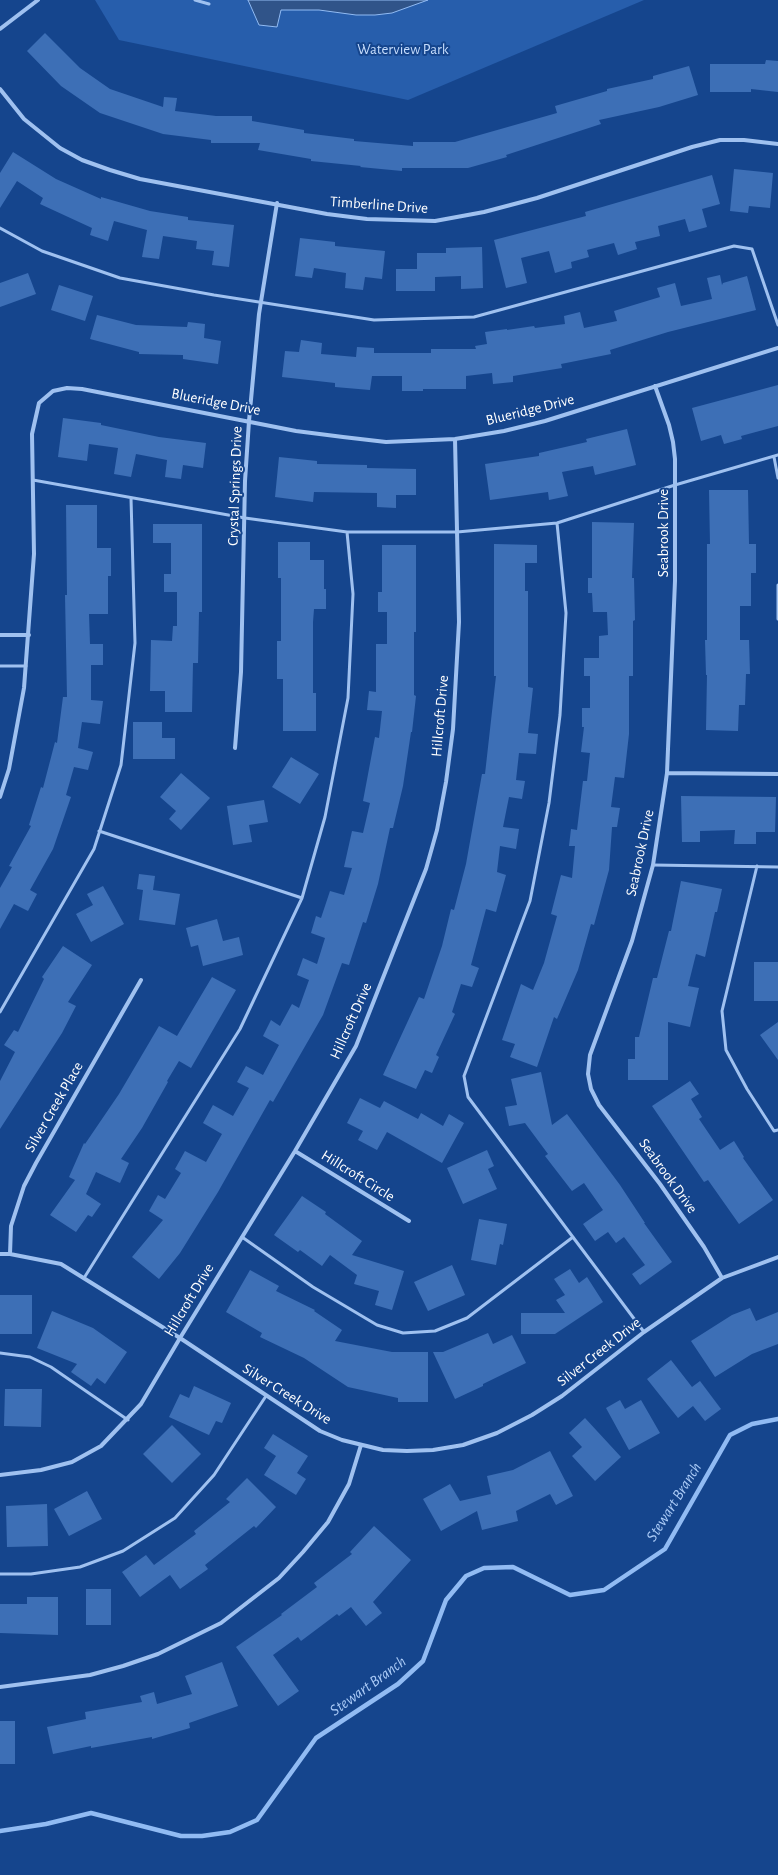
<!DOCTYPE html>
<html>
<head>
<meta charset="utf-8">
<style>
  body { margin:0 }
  canvas { display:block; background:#15458d }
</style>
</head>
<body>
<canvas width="778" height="1875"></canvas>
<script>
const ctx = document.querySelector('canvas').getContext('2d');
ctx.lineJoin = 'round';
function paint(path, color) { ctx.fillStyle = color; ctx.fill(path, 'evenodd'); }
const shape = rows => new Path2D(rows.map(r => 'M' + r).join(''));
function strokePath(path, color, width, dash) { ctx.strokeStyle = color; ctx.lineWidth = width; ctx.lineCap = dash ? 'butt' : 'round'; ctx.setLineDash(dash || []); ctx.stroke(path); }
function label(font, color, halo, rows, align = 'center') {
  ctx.font = font + ' "Alegreya Sans",sans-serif'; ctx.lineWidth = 4; ctx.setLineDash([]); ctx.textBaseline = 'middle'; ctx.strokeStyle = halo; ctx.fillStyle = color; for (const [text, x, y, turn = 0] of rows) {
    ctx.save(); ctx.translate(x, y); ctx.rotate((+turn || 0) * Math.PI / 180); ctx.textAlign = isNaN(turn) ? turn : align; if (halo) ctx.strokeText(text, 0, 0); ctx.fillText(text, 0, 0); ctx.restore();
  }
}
paint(shape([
  [95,0,644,0,408,100,119,40]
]), '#275eac');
const water = shape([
  [248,0,428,0,392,13,375,15,356,15,319,10,281,10,277,27,259,25,248,0]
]);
paint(water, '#305489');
strokePath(water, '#91bbf3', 1);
strokePath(shape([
  [0,1831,46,1824,91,1813,181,1836,202,1836,230,1832,257,1820,316,1738,398,1684,423,1661,446,1600,466,1576,484,1568,513,1567,570,1595,604,1590,665,1549,730,1435,752,1424,778,1419]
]), '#91bbf3', 4.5);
paint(shape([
  [45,33,80,68,110,89,163,107,164,97,177,98,175,111,216,116,252,116,252,121,304,130,304,133,354,139,354,141,413,146,413,142,455,142,557,113,555,106,607,91,607,89,653,79,653,76,689,66,698,95,659,107,599,120,601,124,506,155,507,157,468,168,402,168,402,171,360,167,361,166,311,161,311,159,258,150,260,143,211,143,211,140,163,134,100,113,61,86,27,51],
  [766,60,778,61,778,92,751,89,751,92,710,92,710,64,765,64],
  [13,152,56,179,101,199,101,197,150,211,188,217,188,220,234,225,229,267,212,265,214,251,196,249,197,241,163,236,159,259,142,257,147,230,114,221,108,241,90,235,92,228,40,204,43,198,17,181,0,208,0,173],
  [734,169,773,173,770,208,749,206,748,213,730,211],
  [712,175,720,204,702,209,707,227,689,232,685,219,658,226,660,236,635,242,637,249,618,255,614,243,587,250,589,257,571,262,572,268,555,273,549,251,521,258,527,283,506,288,494,240,586,216,585,212],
  [300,238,335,242,335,246,385,251,382,279,365,277,363,290,345,288,346,273,314,268,312,278,295,276],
  [482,247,483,288,461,289,461,276,435,277,435,291,396,291,396,269,417,269,417,253,446,253,446,248],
  [28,273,36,294,0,307,0,283],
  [720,275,722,285,723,283,747,276,756,310,668,332,610,350,611,354,561,364,562,368,513,376,513,382,493,384,492,373,466,376,466,389,423,389,423,391,402,391,402,376,372,376,370,390,335,387,335,383,282,377,285,351,299,352,301,340,322,343,321,354,356,357,357,347,374,348,374,353,431,353,431,349,476,349,475,346,487,344,485,332,507,329,507,330,534,326,535,328,565,324,564,316,580,312,584,328,617,321,614,311,660,297,657,288,675,283,681,306,712,299,707,278],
  [59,285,93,296,85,321,51,310],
  [97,315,136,325,187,327,188,322,205,324,204,338,221,341,218,364,183,359,183,355,139,354,139,352,90,339],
  [778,385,778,426,741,436,742,439,724,444,721,435,701,441,692,408],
  [63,418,101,423,101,425,159,437,206,443,203,468,183,465,181,479,165,477,167,460,136,454,131,477,114,474,118,448,89,444,87,461,58,457],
  [627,429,636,465,595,475,593,466,562,472,568,496,549,500,548,492,490,500,485,464,539,456,539,453,587,442,586,439],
  [279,457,317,461,317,464,367,465,367,468,416,469,416,495,396,495,396,508,377,507,377,493,314,492,313,502,275,497],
  [709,490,748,490,749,544,756,544,756,573,751,573,751,606,740,606,740,640,749,640,750,674,746,674,745,705,739,705,738,731,706,730,707,675,706,675,705,640,707,640,707,544,710,544],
  [66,505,97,505,97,548,111,548,111,576,108,576,108,614,89,614,90,644,103,644,103,665,91,665,91,700,103,701,100,724,82,722,78,748,93,752,88,770,74,767,66,795,71,797,53,849,30,890,37,894,28,911,14,904,0,929,0,888,12,867,9,866,31,826,29,825,41,787,43,788,55,742,57,743,63,697,67,697,65,595,67,595],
  [592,522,634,523,632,578,634,578,635,620,633,621,633,676,629,676,629,734,624,778,615,777,611,807,620,808,617,827,612,827,609,870,594,925,591,924,578,970,557,1019,554,1017,537,1067,510,1057,515,1044,502,1040,521,984,533,990,544,963,557,916,551,914,561,875,572,878,575,846,569,846,571,829,577,830,583,781,587,781,590,753,581,752,584,727,582,727,582,708,590,708,590,676,584,676,584,658,599,658,599,636,608,635,607,612,593,612,592,593,588,593,588,578,592,578],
  [153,524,202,524,202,612,199,612,198,663,193,663,192,712,165,712,165,691,150,691,151,640,172,641,173,626,177,626,177,592,164,592,164,574,171,574,171,543,153,543],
  [278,542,310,542,310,560,324,560,324,589,326,589,326,609,314,609,313,622,313,693,316,693,316,731,283,731,283,679,277,679,277,641,281,641,281,578,278,578],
  [494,544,537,545,537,563,525,563,525,591,528,591,528,687,533,688,528,733,538,734,536,754,519,753,516,780,525,781,522,799,509,797,503,827,519,829,516,849,500,846,497,872,506,875,496,912,486,909,471,965,479,968,472,987,461,984,452,1012,455,1014,436,1055,439,1057,432,1073,425,1070,416,1089,383,1075,419,997,424,999,442,946,451,909,454,910,466,864,482,774,485,774,496,676,494,676],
  [382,545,416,545,416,632,414,632,414,695,416,696,412,732,411,732,403,786,393,828,390,828,378,884,366,923,363,922,349,965,342,963,323,1015,273,1102,270,1100,218,1192,180,1253,159,1279,132,1257,163,1220,149,1211,158,1195,165,1199,181,1173,175,1169,185,1151,206,1162,222,1134,203,1123,213,1105,233,1116,249,1088,237,1082,246,1066,263,1075,279,1045,263,1036,271,1020,280,1026,292,1004,299,1008,309,980,297,975,303,958,317,964,325,938,311,933,316,916,321,918,330,891,344,895,352,868,344,867,352,831,363,833,370,803,363,801,375,737,379,738,382,711,367,710,369,691,376,692,376,644,387,644,387,612,378,612,378,592,382,592],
  [133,722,162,722,162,738,175,738,175,759,133,759],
  [291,757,319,774,300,804,272,787],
  [181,773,210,798,181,830,169,819,176,811,160,797],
  [681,796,776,797,775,832,756,832,756,844,734,844,735,830,700,831,700,842,682,842],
  [264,800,268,822,249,825,252,842,233,845,227,806],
  [139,874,155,876,153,890,180,894,175,925,139,920,143,890,137,889],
  [681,881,722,889,717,912,715,912,705,957,696,954,688,986,699,988,690,1027,668,1022,668,1080,628,1080,628,1059,635,1059,635,1037,639,1037,653,978,657,978,669,931,671,931],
  [103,886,124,924,91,942,76,914,93,905,87,894],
  [217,919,223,941,239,937,243,955,203,966,198,945,191,947,186,928],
  [63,946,92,965,68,1002,76,1006,62,1033,0,1129,0,1081,15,1052,4,1045,14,1030,18,1032,44,979,42,977],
  [754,962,778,962,778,1001,754,1001],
  [212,977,236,990,191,1068,179,1061,167,1081,168,1082,142,1128,121,1159,129,1163,120,1183,96,1172,86,1194,101,1204,92,1217,88,1215,76,1232,50,1215,75,1180,69,1177,84,1143,85,1144,119,1094,159,1026,177,1036],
  [778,1022,778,1060,760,1035],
  [541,1072,552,1125,567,1114,620,1185,645,1223,644,1223,672,1262,640,1285,632,1274,645,1265,624,1237,616,1243,608,1232,595,1241,583,1224,603,1210,584,1183,572,1191,545,1156,548,1154,525,1123,509,1126,505,1107,517,1105,511,1079],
  [690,1081,699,1094,691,1099,702,1117,699,1119,720,1150,734,1141,744,1157,743,1158,773,1200,739,1224,708,1180,704,1182,652,1106],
  [360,1098,380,1108,384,1101,418,1119,421,1113,443,1126,449,1114,464,1123,442,1163,387,1132,377,1150,358,1140,363,1131,347,1123],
  [487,1150,494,1166,488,1169,497,1189,463,1204,447,1168],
  [302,1196,326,1212,325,1214,362,1241,352,1255,404,1271,392,1310,375,1305,379,1291,354,1284,357,1275,330,1255,322,1266,300,1250,298,1252,274,1235],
  [479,1219,507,1224,503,1245,500,1244,496,1265,471,1260],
  [452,1265,465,1295,428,1311,414,1282],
  [570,1269,579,1283,587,1277,603,1302,555,1334,521,1334,521,1313,565,1313,556,1300,565,1295,554,1279],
  [250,1270,279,1286,276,1291,315,1310,314,1311,342,1330,335,1341,392,1352,428,1352,428,1402,398,1402,398,1398,348,1387,304,1358,260,1337,262,1333,226,1312],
  [0,1295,32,1295,32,1334,0,1334],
  [750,1308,756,1321,778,1312,778,1344,752,1354,715,1377,691,1341,732,1315],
  [52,1311,93,1328,127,1352,105,1384,97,1378,91,1386,71,1372,77,1364,37,1348],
  [488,1333,493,1344,512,1335,526,1363,483,1384,483,1386,455,1399,433,1352,443,1352],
  [671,1360,692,1387,700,1381,721,1409,705,1421,693,1406,678,1418,647,1379],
  [194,1386,231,1403,222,1423,216,1421,209,1435,169,1417,180,1394,189,1398],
  [5,1389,42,1389,41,1427,4,1426],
  [620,1400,625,1409,641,1400,660,1433,629,1450,606,1408],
  [585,1418,621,1457,595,1481,572,1456,582,1447,569,1433],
  [172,1425,201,1454,172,1483,143,1454],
  [273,1434,308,1456,297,1473,306,1479,296,1495,264,1475,276,1456,264,1448],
  [550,1451,573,1496,556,1505,550,1494,516,1511,518,1521,482,1530,477,1511,441,1531,423,1499,450,1484,460,1501,491,1494,487,1476,513,1470],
  [247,1478,276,1507,256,1528,254,1526,205,1565,208,1569,180,1589,170,1575,140,1597,122,1572,146,1555,154,1565,196,1534,194,1531,230,1502,226,1499],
  [87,1491,102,1519,69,1536,54,1509],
  [47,1504,48,1546,7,1547,6,1506],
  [374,1526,411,1560,373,1602,382,1613,366,1626,351,1607,339,1616,337,1614,301,1641,298,1637,273,1655,299,1691,278,1706,236,1647,282,1615,281,1614,317,1587,314,1583,352,1554,350,1552],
  [86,1589,111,1589,111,1625,86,1625],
  [27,1597,58,1597,58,1635,0,1633,0,1604,27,1604],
  [222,1662,238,1706,189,1723,190,1728,152,1739,152,1737,91,1748,91,1746,53,1754,47,1727,86,1719,85,1712,142,1702,140,1696,154,1692,157,1704,192,1694,185,1676],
  [0,1721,15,1721,15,1764,0,1764]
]), '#3d6fb6');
strokePath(shape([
  [195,0,209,4],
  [0,228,42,251,120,278,214,295,374,320,474,317,734,246,752,249,778,325],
  [774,457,778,478],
  [33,480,245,518,347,532,457,532,557,523,675,485,778,455],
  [557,523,566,613,560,715,549,803,530,901,464,1076,468,1097,644,1332],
  [778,585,778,619],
  [0,666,26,666],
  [99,831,302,898],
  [653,865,778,867],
  [757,866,722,1011,726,1050,747,1089,774,1131,778,1130],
  [0,1012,94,849,121,765,135,643,131,498],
  [242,1237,313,1287,377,1325,403,1333,435,1331,467,1318,573,1237],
  [84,1278,240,1029,302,898,325,817,348,698,353,594,347,532],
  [0,1353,30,1357,51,1367,128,1420],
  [0,1574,31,1574,80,1567,123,1551,175,1518,214,1475,266,1396]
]), '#9fc1f0', 3);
strokePath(shape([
  [0,29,38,0],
  [0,89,24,119,60,148,82,160,110,170,140,179,327,214,367,219,435,221,484,212,537,198,692,147,720,140,744,140,778,144],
  [655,386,669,425,673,442,675,459,675,581,667,773,653,865,632,941,590,1055,588,1074,591,1089,599,1105,660,1184,704,1247,722,1278],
  [0,635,29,635],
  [235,748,241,672,245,481,249,421,259,314,277,203],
  [667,773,778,774],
  [0,797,9,769,24,688,34,554,32,434,39,403,53,391,67,388,82,389,296,431,343,437,386,442,455,439,504,431,545,421,778,348],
  [295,1151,409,1221],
  [0,1254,10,1254,61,1264,180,1338,320,1431,342,1440,383,1450,407,1451,433,1450,463,1445,497,1433,532,1415,562,1396,644,1332,722,1278,778,1257],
  [10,1254,11,1226,24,1186,36,1163,141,980],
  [0,1475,41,1470,72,1462,101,1446,141,1404,180,1338,295,1151,356,1046,426,869,437,830,446,782,453,729,459,622,455,439],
  [0,1687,90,1675,123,1666,158,1654,221,1623,279,1578,303,1552,328,1522,349,1484,361,1445]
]), '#9fc1f0', 4);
label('15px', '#c5dcfc', '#15458d', [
  ["Waterview Park",403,49]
]);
label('15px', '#fff', '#15458d', [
  ["Timberline Drive",379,205,4],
  ["Blueridge Drive",216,402,11],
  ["Blueridge Drive",530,410,-14],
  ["Crystal Springs Drive",235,486,-88],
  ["Seabrook Drive",663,533,-90],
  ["Hillcroft Drive",440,716,-85],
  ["Seabrook Drive",640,853,-78],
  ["Hillcroft Drive",351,1021,-66],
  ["Silver Creek Place",54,1107,-60],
  ["Hillcroft Circle",358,1176,32],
  ["Seabrook Drive",668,1176,54],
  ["Hillcroft Drive",189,1300,-59],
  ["Silver Creek Drive",599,1352,-38],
  ["Silver Creek Drive",287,1394,32]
]);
label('italic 16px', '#abcbf7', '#15458d', [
  ["Stewart Branch",674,1502,-58],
  ["Stewart Branch",368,1686,-36]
]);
</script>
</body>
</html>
